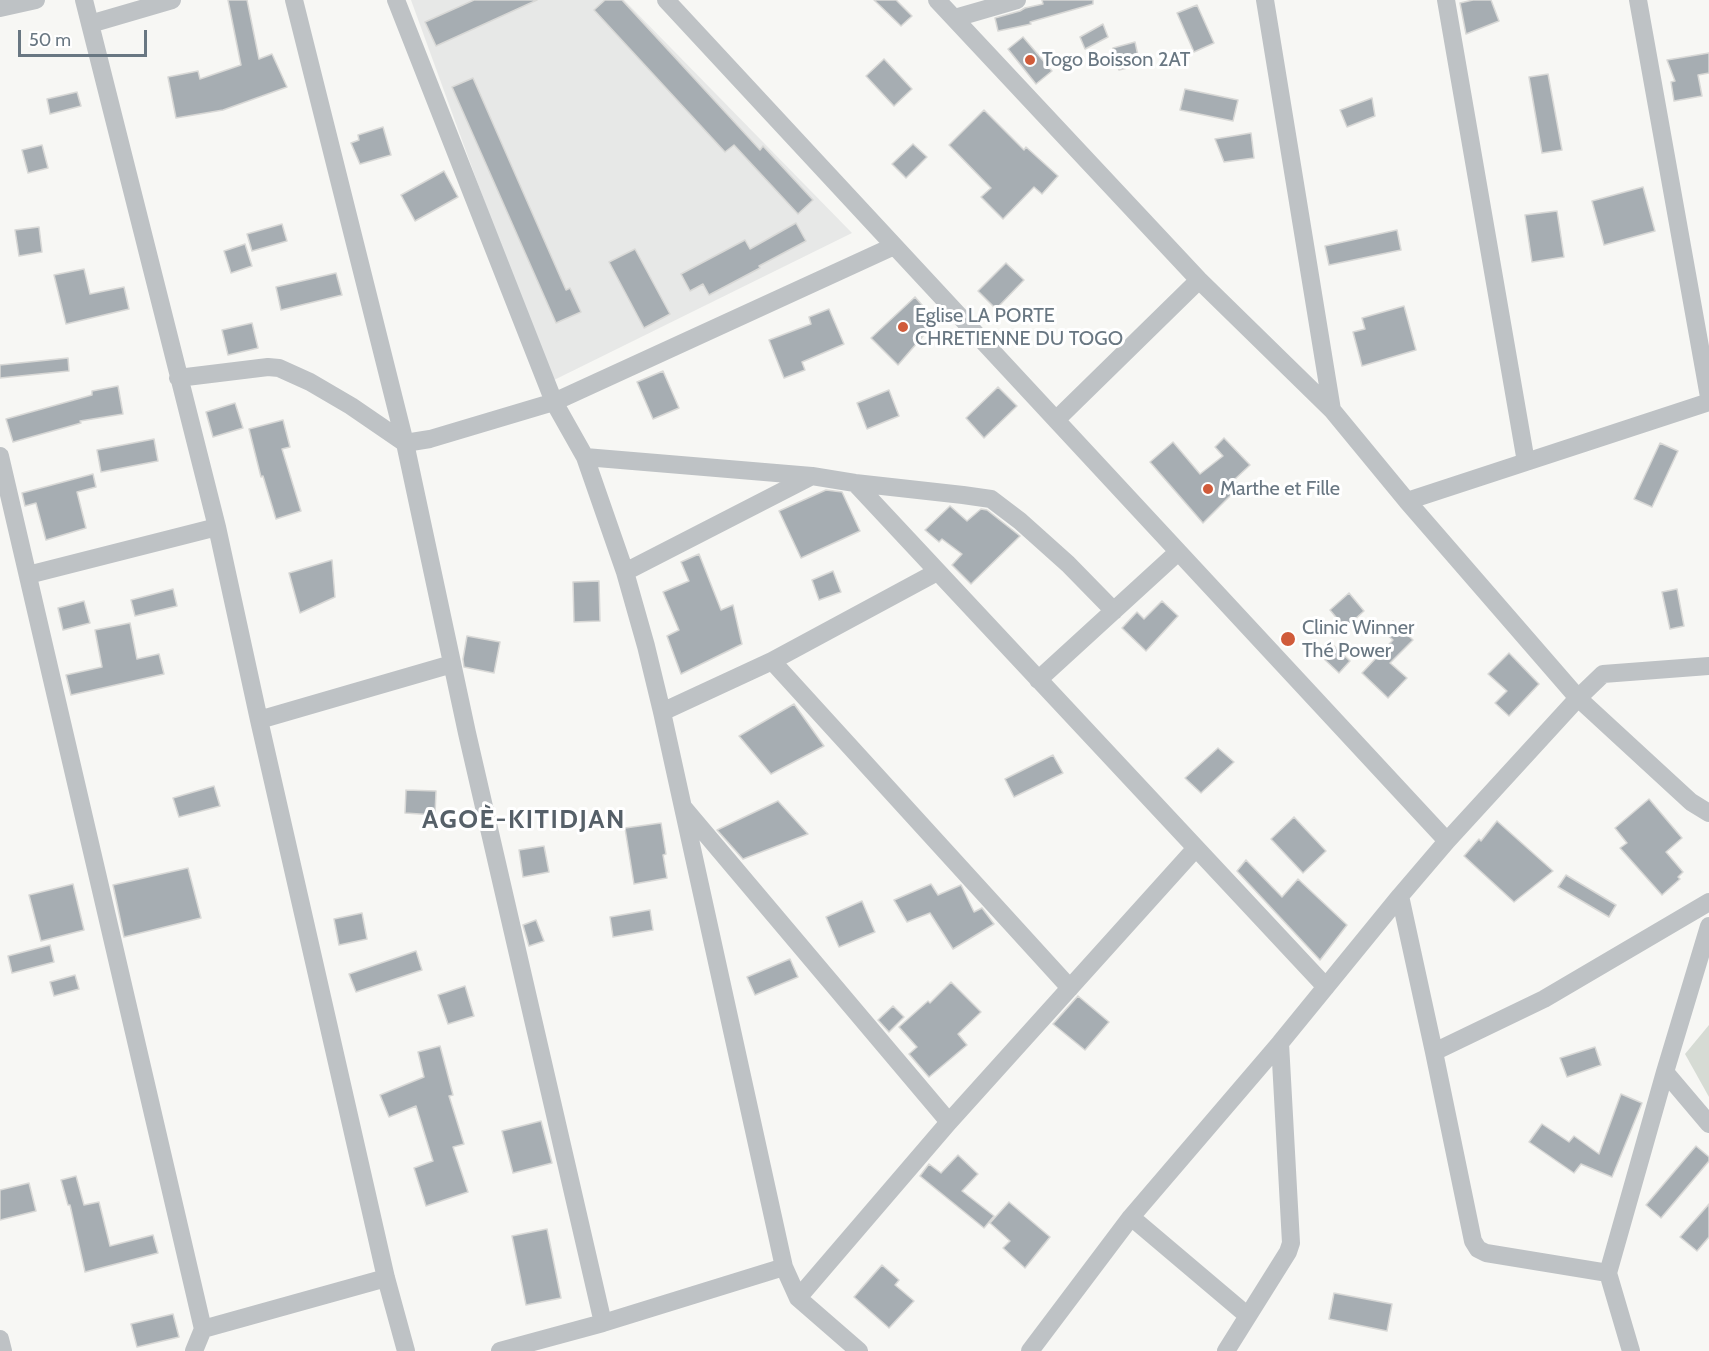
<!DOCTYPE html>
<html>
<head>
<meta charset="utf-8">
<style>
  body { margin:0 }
  #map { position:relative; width:1709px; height:1351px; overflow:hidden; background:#f7f7f4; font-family:Cabin,sans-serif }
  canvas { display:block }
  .scale { position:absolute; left:18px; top:30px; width:129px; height:27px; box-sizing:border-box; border:3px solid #697782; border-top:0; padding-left:8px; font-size:18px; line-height:21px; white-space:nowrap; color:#697782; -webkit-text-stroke:4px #fff; paint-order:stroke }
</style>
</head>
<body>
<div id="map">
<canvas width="1709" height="1351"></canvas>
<div class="scale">50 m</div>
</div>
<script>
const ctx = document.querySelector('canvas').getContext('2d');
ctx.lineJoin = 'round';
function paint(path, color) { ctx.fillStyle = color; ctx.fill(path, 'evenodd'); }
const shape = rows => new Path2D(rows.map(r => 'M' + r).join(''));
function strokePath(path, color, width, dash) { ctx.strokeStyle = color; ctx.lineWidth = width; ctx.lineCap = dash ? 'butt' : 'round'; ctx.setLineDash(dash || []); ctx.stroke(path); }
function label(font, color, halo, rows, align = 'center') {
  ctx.font = font + ' Cabin,sans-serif'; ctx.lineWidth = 6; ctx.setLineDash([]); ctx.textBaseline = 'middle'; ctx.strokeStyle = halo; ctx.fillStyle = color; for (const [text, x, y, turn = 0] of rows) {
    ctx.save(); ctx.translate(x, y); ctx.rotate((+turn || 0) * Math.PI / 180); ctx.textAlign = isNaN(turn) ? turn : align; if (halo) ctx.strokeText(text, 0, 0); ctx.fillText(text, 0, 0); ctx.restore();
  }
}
paint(shape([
  [411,0,624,0,852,233,550,382]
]), '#e7e8e7');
paint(shape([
  [1709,1025,1709,1097,1685,1054]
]), '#d6dbd4');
const building = shape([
  [228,0,247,0,259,59,272,54,287,87,223,110,176,118,168,77,198,71,200,79,241,65,228,0],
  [474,0,537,0,436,46,425,22,474,0],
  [605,0,622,0,760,150,763,146,813,200,798,214,734,145,725,152,594,10,605,0],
  [874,0,896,0,912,16,901,26,874,0],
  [1042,0,1093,0,1093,4,1030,22,1031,24,998,31,995,18,1020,11,1025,8,1043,4,1042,0],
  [1473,0,1491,0,1499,21,1466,34,1460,3,1473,0],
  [1197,5,1214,43,1194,52,1177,13,1197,5],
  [1103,24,1108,37,1085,49,1080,37,1103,24],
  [1023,37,1052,71,1036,84,1008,49,1023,37],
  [1135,42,1140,65,1119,70,1113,48,1135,42],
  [1709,53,1709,73,1698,75,1702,96,1674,101,1671,82,1675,81,1667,60,1709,53],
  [884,59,912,89,894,106,866,76,884,59],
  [1548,74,1562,150,1542,153,1529,77,1548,74],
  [473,78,566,290,570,288,581,312,556,323,452,87,473,78],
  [1185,89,1238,100,1233,121,1180,110,1185,89],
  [77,92,81,106,50,114,47,99,77,92],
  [1372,98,1375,116,1347,127,1340,110,1372,98],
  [984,110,1024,150,1026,147,1058,176,1042,194,1034,187,1003,219,981,197,991,188,949,145,984,110],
  [383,127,391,155,360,164,351,143,359,140,358,135,383,127],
  [1251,133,1254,158,1224,162,1215,139,1251,133],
  [913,144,927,157,906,178,892,164,913,144],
  [42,145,48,168,28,173,22,150,42,145],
  [444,171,458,197,415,221,401,195,444,171],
  [1643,187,1655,231,1604,245,1592,201,1643,187],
  [1557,211,1564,257,1532,262,1525,215,1557,211],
  [796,223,806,241,759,266,760,268,709,295,703,284,690,291,681,274,745,240,750,249,796,223],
  [282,224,287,241,252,251,247,234,282,224],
  [39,227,42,252,19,256,15,230,39,227],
  [1397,230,1401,250,1329,265,1325,246,1397,230],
  [245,244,252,266,231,273,224,251,245,244],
  [635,249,670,314,644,328,609,262,635,249],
  [1006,263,1024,280,996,309,978,291,1006,263],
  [84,269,90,294,124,287,129,309,66,324,54,275,84,269],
  [336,273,342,295,281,310,276,287,336,273],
  [915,297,936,321,898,365,871,338,915,297],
  [1404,306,1416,350,1362,366,1353,332,1365,329,1362,318,1404,306],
  [829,309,844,344,802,362,805,370,784,378,769,340,811,324,809,317,829,309],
  [252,323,258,348,228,355,222,330,252,323],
  [68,358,69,371,0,378,0,365,68,358],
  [663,371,679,408,653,419,637,382,663,371],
  [118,386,123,414,80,421,81,423,13,442,6,419,92,395,92,391,118,386],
  [998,387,1017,406,984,438,966,418,998,387],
  [889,390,899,416,867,429,857,403,889,390],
  [235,403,243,428,213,437,206,412,235,403],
  [283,420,290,447,282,449,301,511,276,519,263,476,261,477,249,429,283,420],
  [1224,438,1250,465,1234,480,1240,486,1203,523,1150,462,1173,442,1200,474,1223,456,1215,447,1224,438],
  [154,439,158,461,101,472,97,450,154,439],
  [1660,443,1678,451,1652,507,1634,499,1660,443],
  [93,474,96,487,77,492,86,528,46,540,36,503,25,506,22,493,93,474],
  [826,490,842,492,860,531,801,558,779,511,826,490],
  [950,506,967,521,981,509,987,510,1020,536,971,584,952,565,962,554,942,539,939,542,925,530,950,506],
  [699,554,721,610,733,605,742,644,681,674,667,636,679,630,663,592,689,581,681,562,699,554],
  [332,560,335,597,300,613,289,573,332,560],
  [833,571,841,592,819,600,812,580,833,571],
  [599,581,600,621,574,622,573,582,599,581],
  [173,589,177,606,135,616,131,600,173,589],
  [1677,589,1684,626,1670,629,1662,592,1677,589],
  [1349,593,1364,611,1345,628,1330,610,1349,593],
  [84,601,90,623,63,630,58,608,84,601],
  [1162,601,1178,616,1146,651,1122,628,1137,612,1144,619,1162,601],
  [1393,621,1413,640,1390,663,1407,678,1388,698,1362,673,1393,640,1383,631,1393,621],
  [130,623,137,659,159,654,164,674,71,695,66,675,102,667,95,630,130,623],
  [467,636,500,642,494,673,464,667,463,659,467,636],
  [1334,646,1350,661,1339,673,1323,658,1334,646],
  [1509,653,1539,684,1509,716,1495,703,1507,691,1488,674,1509,653],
  [794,704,824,746,771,774,739,736,794,704],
  [1218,748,1234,762,1201,793,1185,778,1218,748],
  [1053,755,1063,773,1014,797,1005,779,1053,755],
  [214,786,220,806,179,817,173,798,214,786],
  [406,790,436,791,435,815,405,813,406,790],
  [1649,799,1682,838,1666,852,1683,872,1678,877,1680,879,1662,895,1620,848,1627,843,1615,828,1649,799],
  [778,801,808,834,743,859,717,830,778,801],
  [1294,817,1326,851,1303,873,1271,839,1294,817],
  [1497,821,1553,871,1514,902,1464,856,1479,839,1481,841,1497,821],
  [661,823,666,854,663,855,667,878,634,884,625,828,661,823],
  [544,846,549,872,523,877,519,850,544,846],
  [1246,860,1282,897,1298,879,1347,925,1320,960,1237,871,1246,860],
  [188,868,201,918,124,937,113,885,188,868],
  [1566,875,1616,905,1609,917,1558,887,1566,875],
  [73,884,84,930,41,941,29,895,73,884],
  [931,884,938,895,961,885,974,912,982,908,994,924,953,949,930,913,907,922,894,900,931,884],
  [862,901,875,932,839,947,826,917,862,901],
  [650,910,653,930,613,937,610,917,650,910],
  [362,913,367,939,339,945,334,919,362,913],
  [536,920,544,941,529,946,523,925,536,920],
  [50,945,54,962,12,973,8,956,50,945],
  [416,951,422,970,356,992,349,974,416,951],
  [790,959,798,977,755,995,747,977,790,959],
  [75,975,79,989,54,996,50,982,75,975],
  [951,982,981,1012,958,1034,967,1045,929,1077,909,1054,917,1047,899,1027,928,1001,930,1003,951,982],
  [465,986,474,1016,448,1024,438,995,465,986],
  [1078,996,1109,1022,1085,1050,1053,1024,1078,996],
  [893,1006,904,1017,889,1032,878,1020,893,1006],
  [440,1046,453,1095,449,1096,464,1144,453,1147,468,1192,426,1206,414,1168,433,1161,416,1106,389,1117,380,1095,424,1077,418,1052,440,1046],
  [1595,1047,1601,1065,1567,1077,1560,1058,1595,1047],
  [1621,1094,1642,1103,1612,1177,1581,1164,1574,1173,1529,1142,1542,1124,1569,1142,1574,1136,1599,1154,1621,1094],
  [541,1121,552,1163,513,1173,502,1131,541,1121],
  [1696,1146,1709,1157,1709,1161,1661,1218,1646,1205,1696,1146],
  [958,1155,978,1174,962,1191,994,1216,984,1228,920,1176,929,1164,941,1173,958,1155],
  [76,1176,84,1205,99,1202,110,1246,153,1235,158,1253,85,1272,70,1205,68,1205,61,1180,76,1176],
  [29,1183,36,1211,0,1220,0,1190,29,1183],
  [1009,1202,1050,1237,1025,1268,1003,1248,1010,1241,990,1223,1009,1202],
  [1709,1204,1709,1237,1697,1251,1680,1237,1709,1204],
  [547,1229,561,1298,526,1305,512,1236,547,1229],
  [882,1265,899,1280,895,1285,914,1301,889,1328,854,1297,882,1265],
  [1334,1293,1392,1304,1387,1331,1329,1319,1334,1293],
  [173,1314,179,1337,137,1347,131,1324,173,1314]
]);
paint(building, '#a6adb2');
strokePath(building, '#d8d8d6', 1.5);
strokePath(shape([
  [84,0,217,527,259,720,386,1278,406,1351],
  [294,0,405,443,467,733,603,1323],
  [396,0,554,402,585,457,625,572,646,646,662,712,784,1267,798,1298,859,1351],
  [666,0,1447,841],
  [937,0,1199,280,1332,410,1407,501,1578,698,1447,841,1400,896,1280,1043,1131,1217,1030,1351],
  [1265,0,1332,410],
  [1446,0,1526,462],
  [1638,0,1709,397],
  [0,8,36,0],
  [955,18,1017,0],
  [90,24,172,0],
  [178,378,268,367,279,368,310,382,351,406,405,443,430,439,554,402,894,246],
  [1056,420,1199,280],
  [0,456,203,1329],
  [585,457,812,476,855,483,963,495,991,499,1020,521,1068,564,1114,611],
  [855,483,1326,987],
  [1407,501,1709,402],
  [625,572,812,476],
  [28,575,217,527],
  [772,661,1070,988],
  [1709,666,1603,674,1578,698,1691,802,1709,813],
  [1038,680,1178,552],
  [662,712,772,661,937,572],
  [259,720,452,664],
  [683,807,949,1122],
  [1400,896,1434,1052,1473,1241,1478,1249,1486,1253,1608,1273],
  [1434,1052,1544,999,1709,902],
  [1665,1072,1709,1124],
  [1131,1217,1248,1316],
  [798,1298,949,1122,1196,848],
  [0,1339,3,1351],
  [194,1351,203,1329,386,1278],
  [500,1351,603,1323,784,1267],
  [1226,1351,1288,1252,1291,1243,1280,1043],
  [1631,1351,1608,1273,1665,1072,1709,926]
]), '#bec2c5', 18);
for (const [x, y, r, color] of [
  [1030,60,6,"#d05b3a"],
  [903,327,6,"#d05b3a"],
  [1208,489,6,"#d05b3a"],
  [1288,639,8,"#d05b3a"]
]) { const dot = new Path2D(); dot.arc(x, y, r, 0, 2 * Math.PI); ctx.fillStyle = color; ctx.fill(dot); strokePath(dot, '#fff', 2); }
label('20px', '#697782', '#fff', [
  ["Togo Boisson 2AT",1042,60],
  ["Eglise LA PORTE",915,316],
  ["CHRETIENNE DU TOGO",915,339],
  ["Marthe et Fille",1220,489],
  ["Clinic Winner",1302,628],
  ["Thé Power",1302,651]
], 'left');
ctx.letterSpacing = '1.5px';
label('bold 26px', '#566068', '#fff', [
  ["AGOÈ-KITIDJAN",524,820]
]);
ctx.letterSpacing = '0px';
</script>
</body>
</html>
